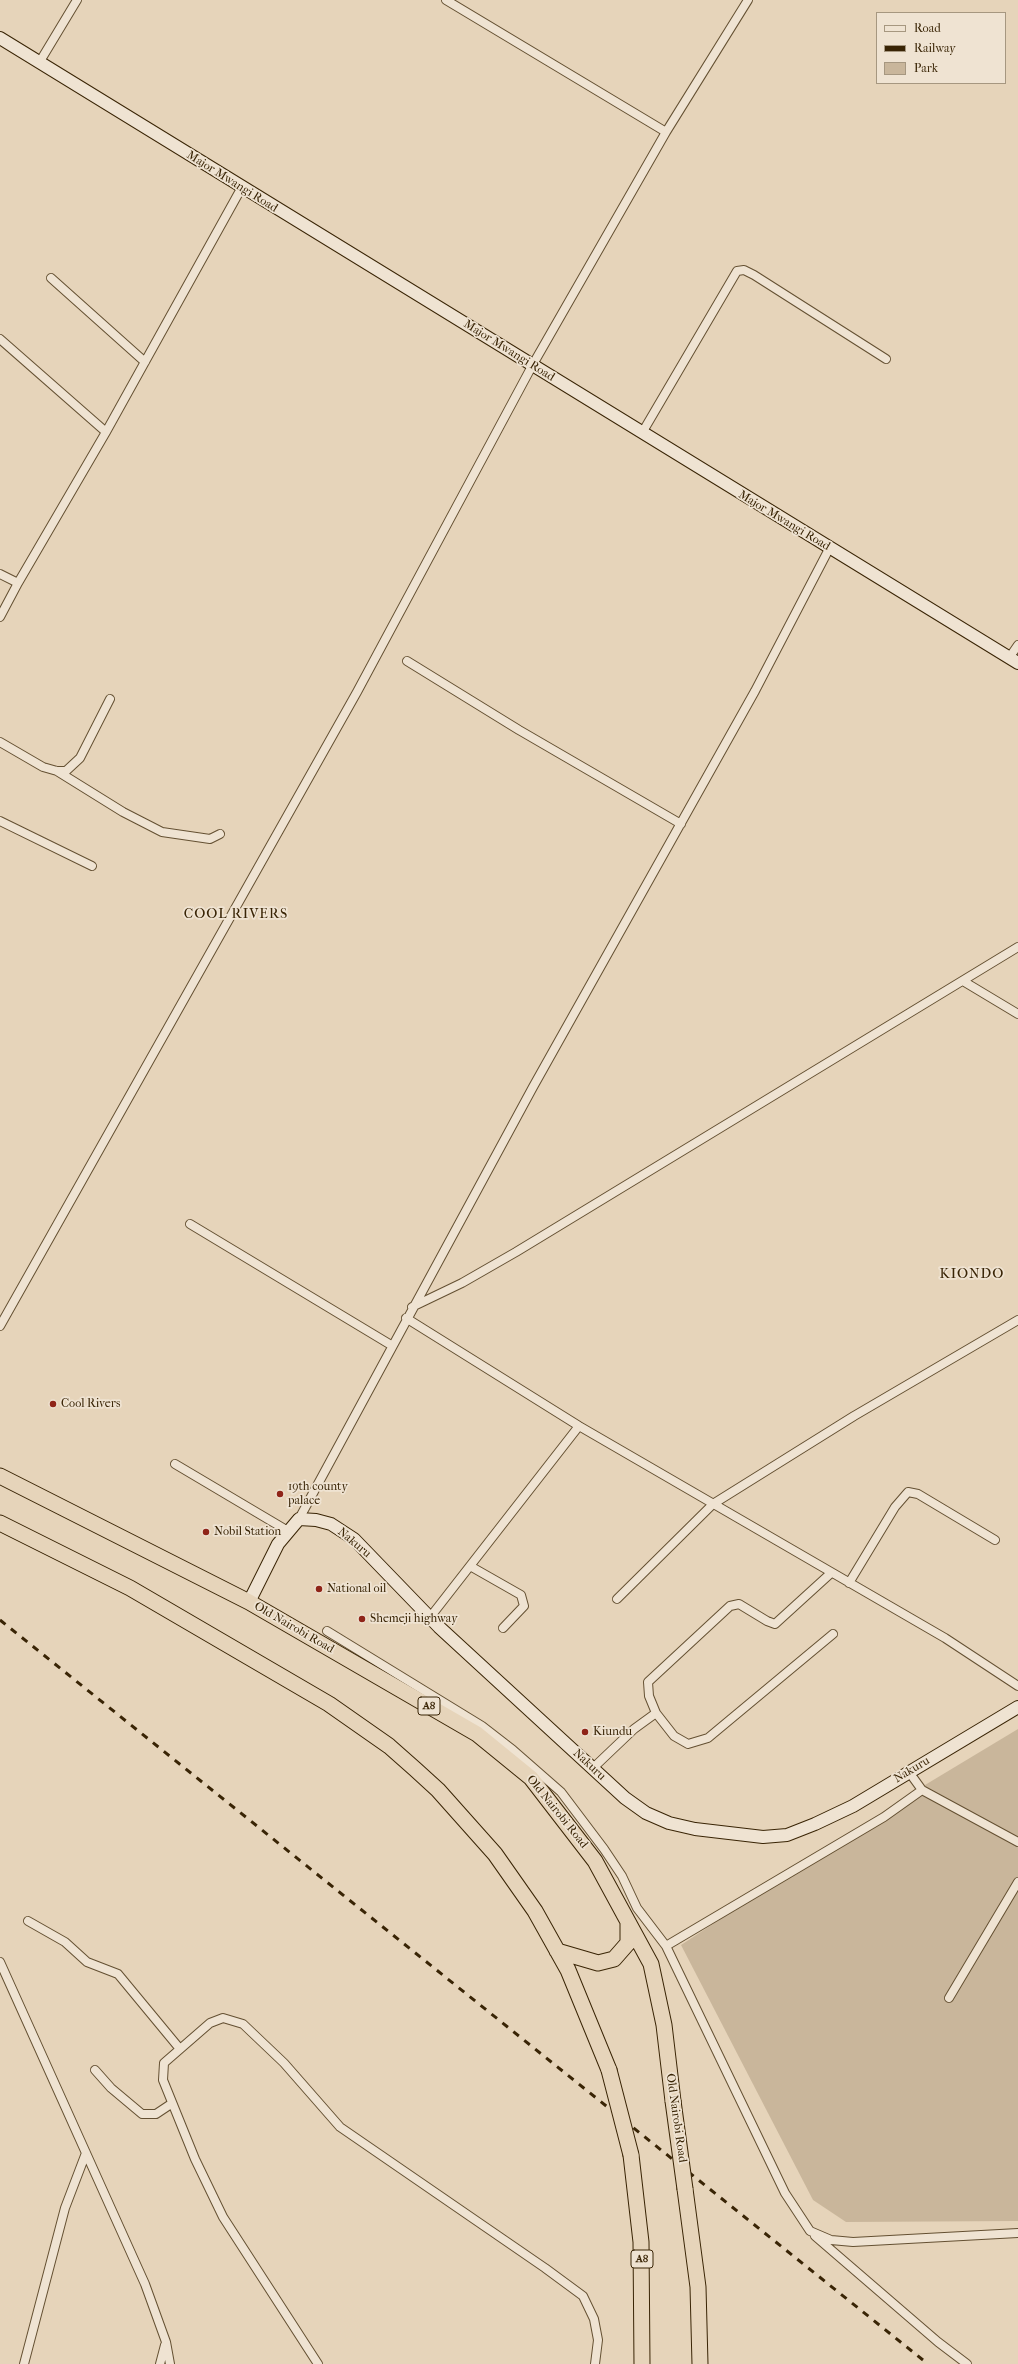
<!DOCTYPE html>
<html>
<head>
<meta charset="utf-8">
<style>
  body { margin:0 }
  #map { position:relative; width:1018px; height:2364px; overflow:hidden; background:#e6d4ba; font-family:"IM FELL French Canon",serif }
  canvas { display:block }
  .legend { position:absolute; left:876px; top:12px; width:130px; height:72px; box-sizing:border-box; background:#efe3d2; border:1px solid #a69780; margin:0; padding:5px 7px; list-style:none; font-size:12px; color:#392405 }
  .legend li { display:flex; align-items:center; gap:8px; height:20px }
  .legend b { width:20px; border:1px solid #a69780 }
</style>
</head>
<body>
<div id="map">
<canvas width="1018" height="2364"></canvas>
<ul class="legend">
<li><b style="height:5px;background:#efe3d2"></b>Road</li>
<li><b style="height:5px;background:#392405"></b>Railway</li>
<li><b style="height:11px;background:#c9b69b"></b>Park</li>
</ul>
</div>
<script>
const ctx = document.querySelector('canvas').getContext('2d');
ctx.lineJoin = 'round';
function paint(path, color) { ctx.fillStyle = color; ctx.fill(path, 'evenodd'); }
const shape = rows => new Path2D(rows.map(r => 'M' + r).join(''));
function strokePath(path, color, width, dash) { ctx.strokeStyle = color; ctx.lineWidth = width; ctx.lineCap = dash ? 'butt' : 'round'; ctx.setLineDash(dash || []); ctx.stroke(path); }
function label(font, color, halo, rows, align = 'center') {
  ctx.font = font + ' "IM FELL French Canon",serif'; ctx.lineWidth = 3.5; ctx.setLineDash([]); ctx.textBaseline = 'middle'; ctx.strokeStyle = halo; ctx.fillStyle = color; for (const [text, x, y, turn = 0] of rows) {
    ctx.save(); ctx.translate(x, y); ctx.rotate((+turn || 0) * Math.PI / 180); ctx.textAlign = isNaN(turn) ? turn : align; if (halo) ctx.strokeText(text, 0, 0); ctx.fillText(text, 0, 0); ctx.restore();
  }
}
paint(shape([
  [1018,1729,1018,2221,846,2222,813,2200,681,1945,915,1791]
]), '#c9b69b');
const street = shape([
  [446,0,666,132],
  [39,63,77,0],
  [51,278,145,362],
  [0,339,106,432],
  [642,433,737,271,744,270,754,275,886,359],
  [0,574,18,583],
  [0,617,18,583,106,432,242,187],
  [1009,658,1018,645],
  [407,661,519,730,681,824],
  [0,742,43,767,57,771,66,771,80,758,110,699],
  [57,771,123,812,162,832,210,839,220,834],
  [0,821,92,866],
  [963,981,1018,1014],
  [190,1224,391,1345],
  [412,1307,462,1283,516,1252,1018,947],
  [406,1318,579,1426,945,1638,1018,1686],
  [0,1326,357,692,532,366,666,132,748,0],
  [175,1464,288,1531],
  [299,1519,533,1087,755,691,829,549],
  [470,1566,521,1595,524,1606,503,1628],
  [849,1583,895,1507,908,1492,918,1494,995,1540],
  [617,1599,713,1504,854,1416,1018,1320],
  [431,1616,579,1426],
  [327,1631,482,1726,513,1750,561,1792,604,1849,622,1876,637,1908,666,1946],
  [656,1713,674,1736,688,1744,708,1738,833,1634],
  [592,1769,634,1729,656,1713,649,1696,648,1682,730,1606,739,1604,767,1621,775,1624,831,1573],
  [909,1772,922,1790,884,1817,666,1946,785,2193,810,2231,831,2240,853,2242,1018,2233],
  [922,1790,1018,1842],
  [28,1921,65,1942,87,1962,118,1974,180,2049],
  [0,1962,145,2284,166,2342,170,2364],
  [949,1998,1018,1882],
  [95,2070,111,2088,142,2114,156,2114,171,2104],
  [815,2236,938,2342,967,2364],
  [24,2364,65,2208,86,2153],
  [160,2364,165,2345],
  [318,2364,223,2217,195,2159,163,2080,164,2063,210,2023,223,2018,243,2024,284,2063,340,2127,545,2268,583,2296,594,2319,598,2340,595,2364]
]);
const secondary = shape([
  [0,38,1018,663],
  [249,1602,278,1544,299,1519,316,1520,331,1524,354,1539,439,1627,625,1798,646,1813,669,1823,695,1829,763,1837,787,1835,815,1824,853,1806,1018,1707]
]);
const highway = shape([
  [0,1476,249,1602,477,1734,531,1778,595,1861,651,1964,664,2025,673,2101],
  [0,1523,130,1588,329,1704,389,1746,415,1769,438,1790,495,1854,535,1911,568,1970,609,2070],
  [557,1951,598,1963,614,1959,628,1943,628,1922],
  [631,2155,641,2242,642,2364],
  [685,2189,698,2287,700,2364]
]);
strokePath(street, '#645032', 10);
strokePath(secondary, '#392405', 14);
strokePath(highway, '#392405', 17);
strokePath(street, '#efe3d2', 8);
strokePath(secondary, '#efe3d2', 12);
strokePath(highway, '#e6d4ba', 15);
strokePath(shape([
  [0,1620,928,2364]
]), '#392405', 3, [7, 7]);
const highwayBridge = shape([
  [609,2070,631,2155],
  [673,2101,685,2189]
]);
strokePath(highwayBridge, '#392405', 17, []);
strokePath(highwayBridge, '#e6d4ba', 15);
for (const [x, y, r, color] of [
  [53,1404,4,"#8f2418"],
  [280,1494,4,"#8f2418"],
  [206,1532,4,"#8f2418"],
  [319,1589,4,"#8f2418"],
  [362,1619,4,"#8f2418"],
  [585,1732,4,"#8f2418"]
]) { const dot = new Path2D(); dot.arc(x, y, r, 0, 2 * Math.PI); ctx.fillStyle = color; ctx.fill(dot); strokePath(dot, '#efe3d2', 1.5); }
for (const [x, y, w] of [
  [429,1706,22],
  [642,2259,22]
]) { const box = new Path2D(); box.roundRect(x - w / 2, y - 9, w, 18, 3); ctx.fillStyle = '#efe3d2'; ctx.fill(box); strokePath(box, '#392405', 1); }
label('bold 11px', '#392405', null, [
  ["A8",429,1706],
  ["A8",642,2259]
]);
label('12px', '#392405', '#efe3d2', [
  ["Major Mwangi Road",232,182,32],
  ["Major Mwangi Road",509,351,32],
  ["Major Mwangi Road",784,521,31],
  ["Nakuru",354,1543,40],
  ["Old Nairobi Road",294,1628,30],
  ["Nakuru",589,1765,43],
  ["Nakuru",912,1770,-31],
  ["Old Nairobi Road",557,1812,51],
  ["Old Nairobi Road",676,2118,82]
]);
label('12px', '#392405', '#efe3d2', [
  ["Cool Rivers",61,1404],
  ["19th county",288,1487],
  ["palace",288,1501],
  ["Nobil Station",214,1532],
  ["National oil",327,1589],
  ["Shemeji highway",370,1619],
  ["Kiundu",593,1732]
], 'left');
ctx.letterSpacing = '1px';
label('14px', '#392405', '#efe3d2', [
  ["COOL RIVERS",236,915],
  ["KIONDO",972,1275]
]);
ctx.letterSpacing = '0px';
</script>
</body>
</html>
